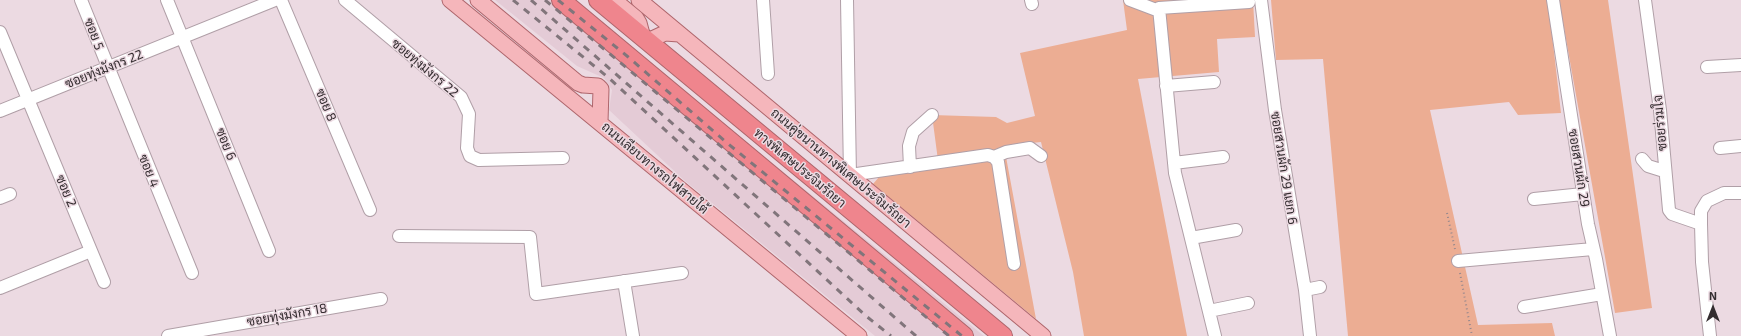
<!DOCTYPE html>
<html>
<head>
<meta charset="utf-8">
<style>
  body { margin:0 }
  #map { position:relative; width:1741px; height:336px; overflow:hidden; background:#ecdae2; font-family:"Exo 2",sans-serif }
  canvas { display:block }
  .north { position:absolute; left:1693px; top:288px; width:40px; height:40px; -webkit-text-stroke:3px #ecdae2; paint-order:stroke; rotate:0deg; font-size:11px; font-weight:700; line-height:16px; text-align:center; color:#342d30 }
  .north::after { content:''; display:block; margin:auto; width:14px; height:18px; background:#342d30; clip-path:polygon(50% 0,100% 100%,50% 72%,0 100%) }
</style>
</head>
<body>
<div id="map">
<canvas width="1741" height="336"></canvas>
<div class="north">N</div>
</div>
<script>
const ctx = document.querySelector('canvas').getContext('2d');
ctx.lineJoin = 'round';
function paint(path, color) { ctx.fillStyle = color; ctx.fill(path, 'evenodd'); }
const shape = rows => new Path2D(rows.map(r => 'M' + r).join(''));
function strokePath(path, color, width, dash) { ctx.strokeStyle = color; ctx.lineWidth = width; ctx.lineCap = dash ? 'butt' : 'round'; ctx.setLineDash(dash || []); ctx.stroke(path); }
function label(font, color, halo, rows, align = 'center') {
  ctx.font = font + ' "Exo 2",Sarabun,sans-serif'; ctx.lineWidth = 3; ctx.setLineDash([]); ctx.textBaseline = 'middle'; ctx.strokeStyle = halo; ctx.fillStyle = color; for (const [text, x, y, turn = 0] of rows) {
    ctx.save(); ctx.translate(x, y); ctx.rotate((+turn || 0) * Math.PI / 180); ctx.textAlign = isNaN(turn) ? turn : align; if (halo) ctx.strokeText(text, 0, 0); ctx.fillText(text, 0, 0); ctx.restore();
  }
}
paint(shape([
  [495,0,573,0,984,336,875,336,685,181,609,110,612,90,604,78,577,66]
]), '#e4cbd6');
paint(shape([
  [1123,0,1253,0,1255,37,1217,39,1219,72,1138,79,1187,336,1084,336,1073,272,1041,142,1004,146,1036,319,873,184,879,177,939,168,932,115,996,117,1007,123,1035,116,1020,53,1127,30],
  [1271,0,1548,0,1561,113,1518,115,1509,102,1430,110,1478,325,1552,323,1555,336,1348,336,1323,59,1276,60],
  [1559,0,1608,0,1652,308,1615,313]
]), '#ecad93');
const minor = shape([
  [81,0,192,273],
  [167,0,269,251],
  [281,0,370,210],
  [345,0,461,97,469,114,467,148,470,156,479,160,563,158],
  [763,0,768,74],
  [847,0,850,175,988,155,994,157,998,162,1014,264],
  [1031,0,1032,4],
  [1130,0,1159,11],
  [1261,0,1275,110,1305,290,1310,336],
  [1553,0,1588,224,1596,259,1610,336],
  [1645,0,1660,110,1669,210,1672,214,1701,224,1702,262,1710,336],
  [0,32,104,282],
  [1707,67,1741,65],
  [1166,86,1214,82],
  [0,111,275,0],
  [1720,148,1741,146],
  [994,157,1006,152,1030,148,1041,156],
  [1642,159,1648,166,1664,171],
  [1174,163,1223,157],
  [910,167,909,146,913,132,932,115],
  [0,198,10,194],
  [1534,199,1583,194],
  [1701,224,1701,211,1707,201,1724,193,1741,193],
  [399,236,530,237,536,294,682,273],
  [1191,238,1236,230],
  [1458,261,1593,249],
  [624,281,633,336],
  [0,288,91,251],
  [1305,290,1320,287],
  [1524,307,1602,294],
  [1209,311,1248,303],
  [168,336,381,299],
  [1215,336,1175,173,1159,8,1249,2]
]);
const major = shape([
  [450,0,859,336],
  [478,0,578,83,583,85,598,86,601,89,600,122],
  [614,0,636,18,639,23,643,38,646,39,650,40,665,33,679,34],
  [639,0,1043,336]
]);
const highway = shape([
  [561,0,964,336],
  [598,0,1003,336]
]);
strokePath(minor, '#b09fa7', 14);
strokePath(major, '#ae666c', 17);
strokePath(highway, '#ae666c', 20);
strokePath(shape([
  [1447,213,1455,249],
  [1460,273,1472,336]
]), '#94878d', 2, [1, 3]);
strokePath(minor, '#fff', 12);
strokePath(major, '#f5b6bb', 15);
strokePath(highway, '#ef858d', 18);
strokePath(shape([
  [513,0,609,78,866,316,891,336],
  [531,0,916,336],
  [545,0,949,336],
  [558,0,627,56,726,142,962,336]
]), '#81757b', 3, [7, 7]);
label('13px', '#342d30', '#ecdae2', [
  ["ซอย 5",94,34,69],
  ["ซอยทุ่งมังกร 22",425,68,40],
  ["ซอยทุ่งมังกร 22",104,69,-22],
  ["ซอย 8",326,105,67],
  ["ซอยร่วมใจ",1660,123,-95],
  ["ซอย 6",226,144,68],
  ["ถนนเลียบทางรถไฟสายใต้",655,168,40],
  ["ทางพิเศษประจิมรัถยา",800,168,40],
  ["ถนนคู่ขนานทางพิเศษประจิมรัถยา",841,168,40],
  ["ซอยสวนผัก 29 แยก 6",1284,168,81],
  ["ซอยสวนผัก 29",1579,168,81],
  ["ซอย 4",149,171,68],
  ["ซอย 2",66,191,67],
  ["ซอยทุ่งมังกร 18",287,315,-10]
]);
</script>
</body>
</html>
